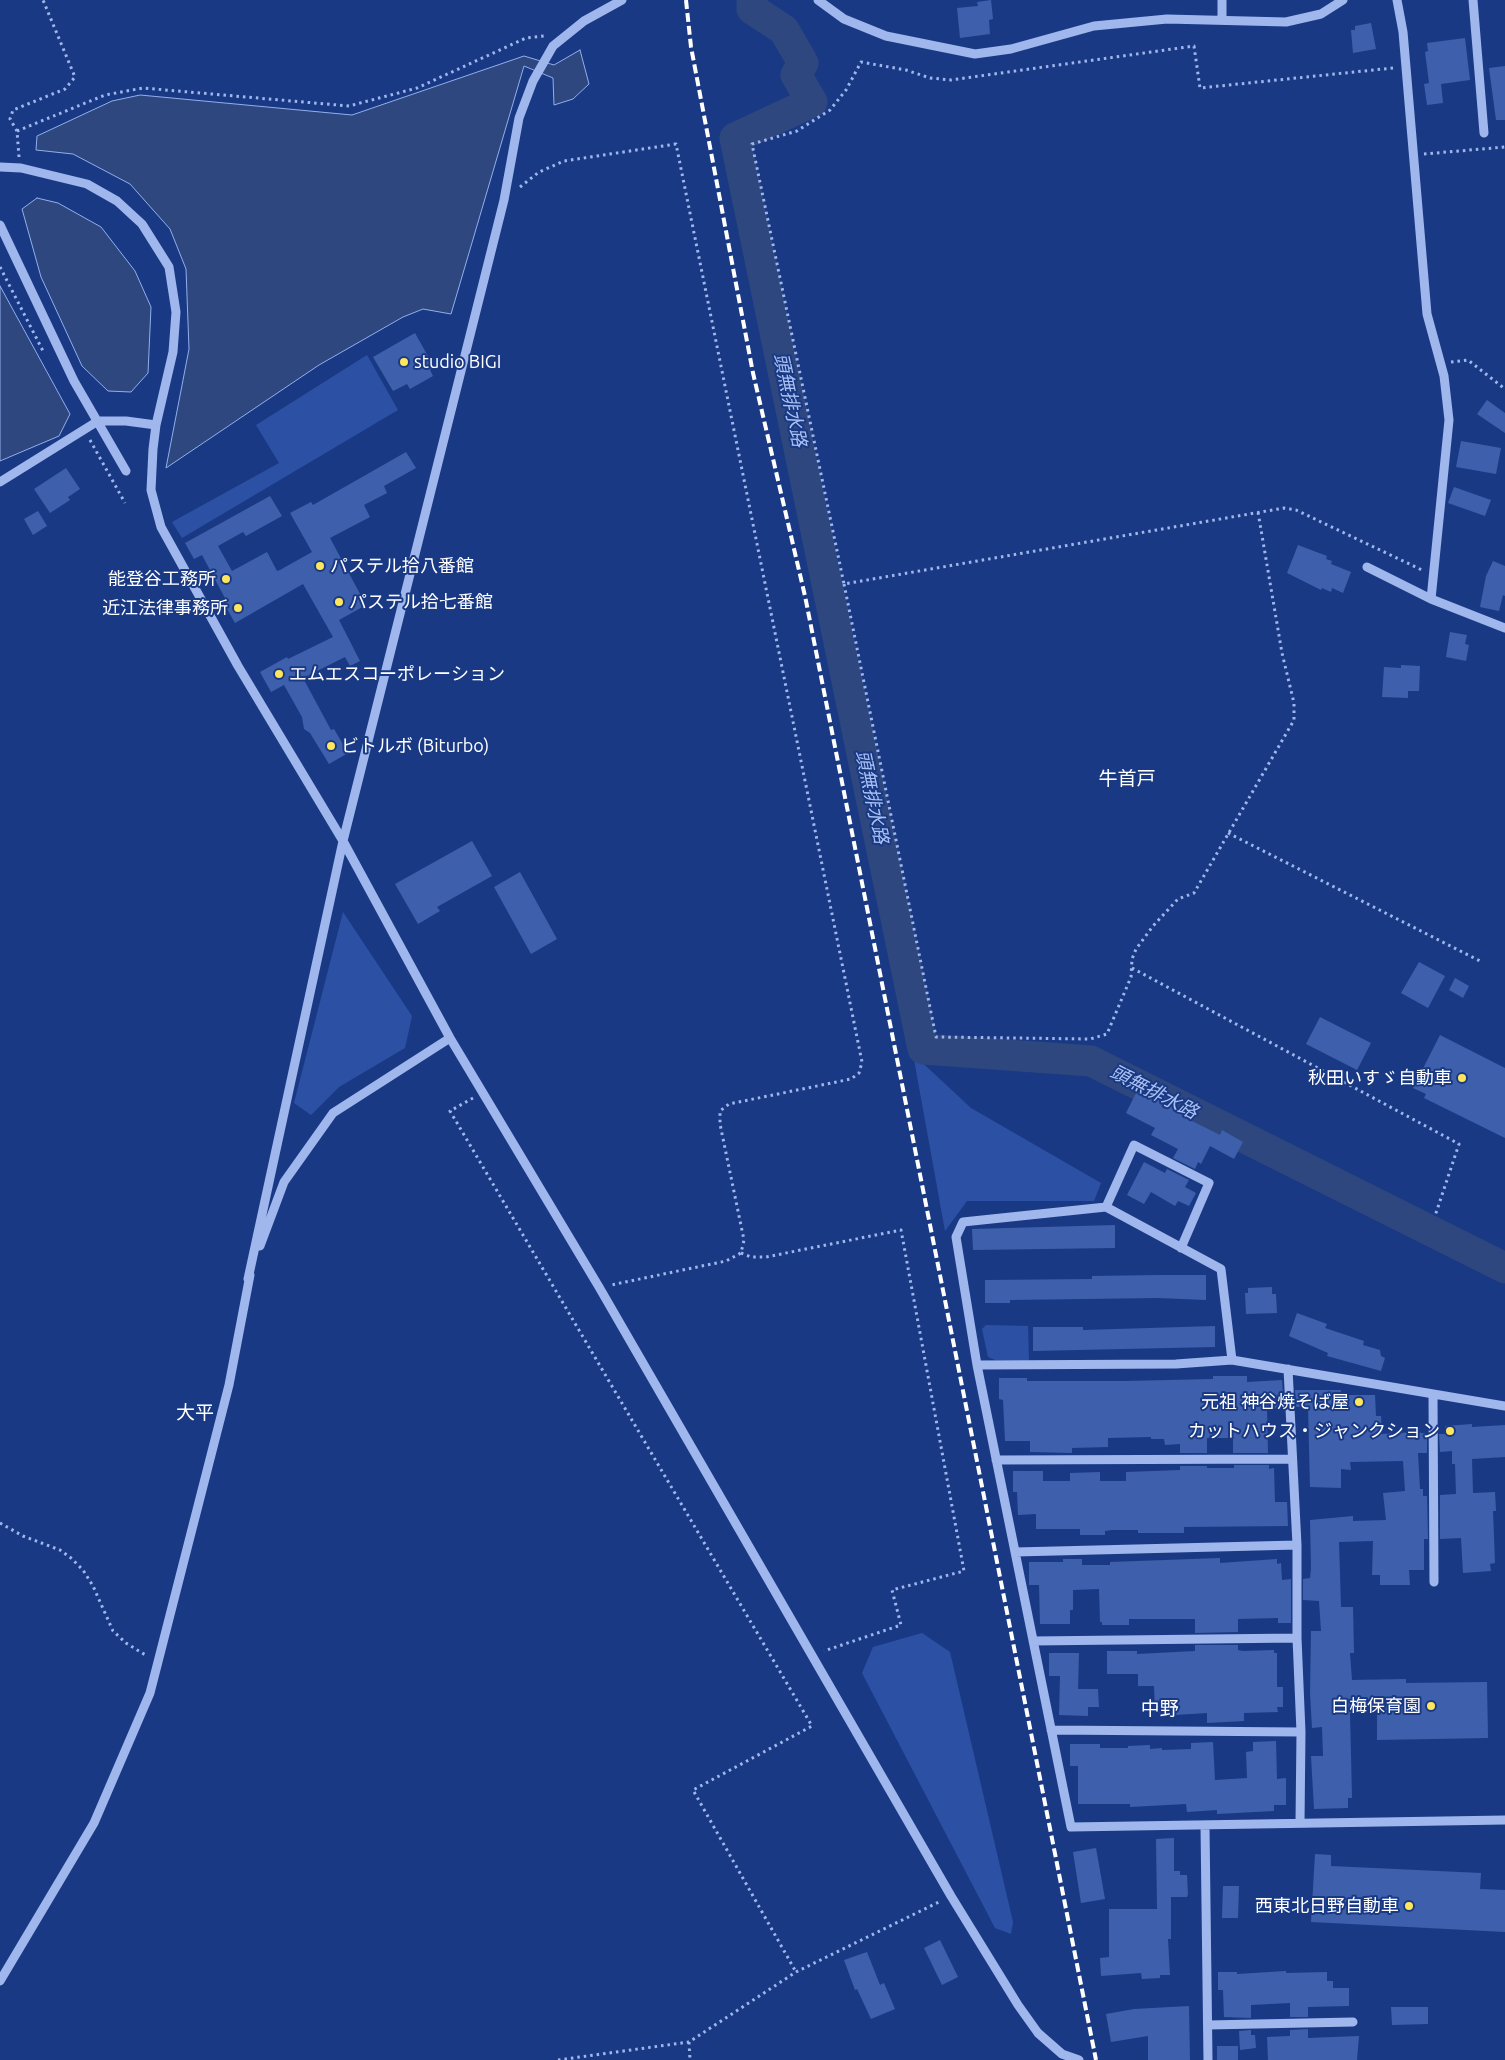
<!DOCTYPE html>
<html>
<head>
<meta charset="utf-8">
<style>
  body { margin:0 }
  canvas { display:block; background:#193984 }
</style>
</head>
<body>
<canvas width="1505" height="2060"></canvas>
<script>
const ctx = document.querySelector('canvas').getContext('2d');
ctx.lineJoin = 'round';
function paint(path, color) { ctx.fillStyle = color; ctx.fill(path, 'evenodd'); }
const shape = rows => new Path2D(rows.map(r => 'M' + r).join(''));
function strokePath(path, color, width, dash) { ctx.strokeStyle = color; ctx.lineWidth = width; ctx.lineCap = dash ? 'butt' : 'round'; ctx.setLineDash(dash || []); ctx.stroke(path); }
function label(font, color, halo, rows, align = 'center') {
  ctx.font = font + ' Ubuntu,"Noto Sans JP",sans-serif'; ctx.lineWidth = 4; ctx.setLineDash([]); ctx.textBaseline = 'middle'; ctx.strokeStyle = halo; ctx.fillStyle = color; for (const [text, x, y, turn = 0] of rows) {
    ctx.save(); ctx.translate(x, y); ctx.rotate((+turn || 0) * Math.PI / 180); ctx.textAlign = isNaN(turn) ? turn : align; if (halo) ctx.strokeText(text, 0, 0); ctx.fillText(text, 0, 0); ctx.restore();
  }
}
paint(shape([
  [367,355,398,410,182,538,172,522,279,463,256,425],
  [343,912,412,1016,405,1048,339,1087,311,1115,294,1103],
  [913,1054,971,1108,1101,1183,1094,1201,967,1201,945,1231],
  [986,1325,1028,1326,1029,1361,995,1360,988,1357,982,1329],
  [922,1633,950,1652,1013,1922,1011,1934,995,1928,862,1673,873,1647]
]), '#2c50a3');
const water = shape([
  [580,50,589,84,573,99,554,105,553,78,524,66,451,314,423,309,403,317,319,365,166,468,189,349,186,269,170,229,130,184,73,154,36,150,37,136,112,101,140,95,352,115,524,56,554,65,580,50],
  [37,198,58,203,101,227,135,271,151,307,148,373,131,392,108,391,82,366,41,277,22,209,37,198],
  [0,286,70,414,59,436,0,461,0,286]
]);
paint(water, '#2f477f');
strokePath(water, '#91afee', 1);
strokePath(shape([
  [752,0,752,9,784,30,803,63,796,75,812,102,735,138,923,1049,1091,1061,1505,1268]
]), '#2f477f', 31);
paint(shape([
  [991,0,993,19,989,20,990,34,960,38,957,8,978,6,977,2],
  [1371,23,1376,49,1353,53,1351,30,1355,30,1355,26],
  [1465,38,1470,80,1441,84,1443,103,1427,105,1424,84,1429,83,1425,52,1428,51,1427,43],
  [1505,66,1505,120,1496,120,1489,68],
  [415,333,434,367,430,370,433,376,410,389,407,384,393,391,373,357],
  [1487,400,1505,413,1505,433,1477,414],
  [1461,441,1501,448,1496,474,1456,467],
  [406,452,416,468,384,486,387,493,364,505,370,517,330,538,366,605,339,620,360,661,350,666,345,657,303,678,331,730,334,729,348,753,329,764,310,733,304,729,302,717,284,685,271,692,260,672,287,657,288,659,333,637,303,584,235,623,223,602,226,600,202,555,194,559,185,543,270,496,282,516,246,536,243,532,218,546,232,571,267,552,277,571,280,570,312,552,290,513,311,502,313,505],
  [66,468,80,489,68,497,70,500,50,513,34,489],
  [1454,487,1491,500,1485,516,1448,503],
  [38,511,47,526,33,535,24,519],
  [1298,545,1327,556,1326,559,1332,561,1331,564,1351,572,1343,593,1332,588,1331,592,1322,588,1321,590,1287,573],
  [1493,561,1505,566,1505,596,1503,595,1499,611,1480,607,1486,576],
  [1450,632,1467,635,1465,644,1469,645,1466,661,1446,657],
  [1401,665,1420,666,1419,691,1408,691,1408,698,1382,697,1384,667,1401,668],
  [472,841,492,876,437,907,440,911,418,924,395,884],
  [520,872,557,939,531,954,494,887],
  [1419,962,1445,976,1428,1008,1401,993],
  [1455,978,1469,986,1463,998,1449,990],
  [1320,1017,1371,1043,1357,1070,1306,1044],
  [1440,1035,1505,1068,1505,1138,1424,1098,1426,1094,1413,1088],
  [1138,1089,1190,1113,1188,1119,1220,1135,1222,1130,1243,1142,1234,1159,1210,1146,1201,1164,1198,1162,1195,1169,1173,1158,1178,1149,1151,1135,1155,1128,1126,1113],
  [1144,1162,1165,1173,1167,1169,1189,1180,1185,1187,1196,1193,1189,1206,1178,1201,1175,1206,1151,1192,1144,1204,1127,1195],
  [1115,1225,1115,1248,973,1250,972,1229],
  [1158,1275,1206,1275,1206,1300,1158,1298,1010,1300,1010,1303,985,1303,985,1280,1092,1279,1092,1276],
  [1272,1287,1272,1294,1276,1294,1277,1313,1246,1314,1245,1293,1248,1293,1248,1288],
  [1297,1313,1327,1324,1325,1328,1364,1341,1363,1345,1380,1350,1381,1356,1385,1358,1381,1371,1327,1356,1328,1353,1289,1336],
  [1215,1326,1215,1347,1033,1351,1033,1327,1083,1327,1083,1330],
  [1213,1376,1247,1376,1247,1382,1282,1380,1284,1408,1267,1409,1268,1453,1233,1453,1233,1438,1207,1438,1207,1453,1180,1453,1180,1444,1165,1445,1164,1439,1151,1439,1151,1437,1108,1438,1108,1447,1072,1448,1072,1453,1030,1452,1030,1441,1005,1441,1003,1400,999,1399,999,1378,1027,1378,1027,1381,1125,1381,1213,1379],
  [1295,1390,1341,1390,1341,1395,1375,1395,1376,1416,1381,1416,1382,1434,1417,1432,1427,1434,1427,1453,1418,1453,1420,1489,1423,1489,1423,1496,1427,1496,1428,1539,1424,1539,1424,1570,1409,1570,1410,1585,1380,1585,1380,1575,1372,1575,1373,1541,1339,1542,1341,1607,1353,1607,1354,1653,1350,1653,1352,1680,1406,1679,1406,1683,1487,1682,1488,1738,1377,1740,1377,1712,1350,1713,1352,1798,1348,1798,1348,1808,1314,1809,1311,1756,1323,1756,1322,1727,1312,1728,1310,1693,1311,1631,1321,1631,1319,1601,1303,1600,1303,1579,1310,1578,1311,1568,1310,1520,1353,1516,1353,1521,1386,1520,1383,1493,1405,1491,1403,1461,1350,1462,1351,1470,1341,1469,1341,1488,1310,1487,1308,1407,1296,1407],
  [1472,1424,1472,1427,1505,1425,1505,1457,1472,1459,1473,1493,1495,1492,1496,1511,1493,1511,1495,1563,1490,1564,1491,1571,1463,1573,1461,1538,1440,1539,1440,1495,1456,1494,1455,1464,1452,1464,1452,1451,1440,1452,1439,1434,1445,1434,1445,1426],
  [1234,1465,1269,1465,1269,1469,1274,1468,1275,1502,1287,1502,1288,1526,1184,1527,1184,1533,1138,1533,1138,1530,1112,1530,1105,1531,1105,1535,1080,1535,1080,1529,1036,1529,1036,1514,1018,1515,1017,1492,1013,1492,1013,1471,1043,1471,1043,1481,1070,1481,1070,1473,1100,1472,1100,1481,1126,1481,1126,1472,1180,1470,1180,1466,1207,1466,1207,1468,1234,1468],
  [1220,1558,1220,1563,1277,1559,1277,1564,1281,1563,1282,1580,1291,1579,1291,1623,1278,1623,1278,1618,1238,1619,1238,1632,1195,1633,1195,1619,1129,1619,1129,1625,1102,1625,1102,1622,1100,1622,1099,1589,1073,1590,1073,1610,1070,1610,1070,1624,1040,1624,1039,1585,1029,1585,1029,1562,1063,1562,1063,1559,1082,1559,1082,1565,1110,1565,1110,1562],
  [1195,1645,1238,1645,1238,1650,1243,1651,1274,1650,1274,1653,1277,1653,1277,1687,1283,1687,1283,1707,1277,1707,1278,1712,1244,1713,1244,1721,1207,1723,1207,1713,1159,1716,1159,1712,1155,1712,1154,1686,1138,1686,1138,1674,1107,1674,1107,1651,1137,1651,1137,1654,1195,1651],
  [1049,1653,1079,1653,1078,1689,1098,1689,1099,1707,1088,1707,1088,1716,1059,1715,1060,1676,1049,1676],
  [1276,1741,1277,1779,1286,1778,1286,1805,1274,1805,1274,1811,1217,1814,1217,1810,1187,1812,1186,1804,1130,1807,1130,1804,1078,1804,1078,1766,1070,1766,1070,1744,1100,1744,1100,1748,1128,1748,1128,1746,1150,1745,1150,1749,1162,1748,1162,1750,1191,1749,1191,1743,1213,1742,1215,1780,1247,1778,1246,1752,1253,1751,1253,1742],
  [1174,1838,1174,1871,1180,1871,1180,1875,1187,1875,1188,1894,1187,1897,1171,1897,1171,1939,1168,1939,1170,1975,1160,1975,1160,1978,1142,1979,1141,1973,1101,1976,1100,1958,1109,1957,1109,1909,1157,1909,1156,1839],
  [1096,1848,1105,1899,1081,1903,1073,1852],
  [1315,1854,1331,1855,1331,1866,1481,1873,1480,1889,1505,1890,1505,1932,1311,1922],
  [1223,1886,1239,1886,1238,1918,1222,1918],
  [940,1940,958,1977,942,1985,924,1948],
  [867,1952,880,1985,884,1983,895,2009,871,2019,857,1989,855,1990,844,1960],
  [1286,1971,1286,1973,1327,1972,1327,1981,1333,1981,1333,1988,1349,1988,1349,2006,1308,2007,1308,2017,1290,2017,1290,2003,1251,2005,1251,2018,1224,2017,1223,1990,1218,1990,1218,1972,1237,1972,1237,1974],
  [1189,2006,1190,2060,1148,2060,1148,2036,1111,2042,1106,2014,1134,2009],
  [1391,2007,1428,2007,1428,2024,1392,2025],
  [1308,2029,1308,2038,1359,2036,1357,2060,1268,2060,1267,2037,1290,2036,1290,2030],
  [1251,2030,1251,2035,1255,2035,1256,2048,1240,2050,1239,2031],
  [1217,2046,1238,2046,1238,2060,1217,2060]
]), '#3e5fab');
strokePath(shape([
  [1393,68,1200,88,1194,46,951,80,930,78,906,70,861,62,846,90,830,110,797,131,752,144,844,584,1284,508,1296,510,1422,570],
  [17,131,105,95,143,88,349,106,417,88,526,38,544,36],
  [1424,154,1505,147],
  [19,157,17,131,10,119,13,110,65,89,75,77,43,0],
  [520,187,539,172,564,161,676,144,862,1062,859,1073,851,1079,729,1104,720,1111,720,1124,744,1240,741,1253,726,1261,611,1285],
  [0,267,43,351],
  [1451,362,1468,360,1505,389],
  [90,440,125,503],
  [844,584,936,1037,1090,1039,1107,1034,1131,977,1132,959,1136,949,1153,926,1178,899,1194,893,1294,720,1294,703,1282,653,1258,512],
  [1228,833,1480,961],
  [1132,968,1459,1144,1435,1216],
  [473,1098,450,1111,812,1726,693,1790,796,1972],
  [741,1253,751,1257,766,1257,901,1230,964,1571,892,1590,901,1625,824,1651],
  [0,1523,23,1536,60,1550,71,1558,83,1570,93,1586,113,1631,126,1643,147,1656],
  [689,2042,690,2060],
  [558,2060,689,2042,796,1972,941,1901]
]), '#9fb7ec', 3, [2.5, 4]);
strokePath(shape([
  [818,0,844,19,886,36,975,54,1011,49,1094,26,1167,19,1286,22,1321,14,1343,0],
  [1397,0,1403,32,1427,314,1444,376,1449,420,1431,599],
  [1473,0,1484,133],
  [1222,20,1222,0],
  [0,167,21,168,87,184,117,201,142,224,169,267,176,312,173,352,156,425,153,449,151,490,161,527,238,666,343,841,450,1038,599,1287,951,1896,1018,2005,1038,2033,1062,2054,1079,2060],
  [0,225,74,381,126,471],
  [0,482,98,421,126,421,156,425],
  [1367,567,1431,599,1505,628],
  [1106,1207,1134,1145,1209,1183,1181,1248],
  [260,1246,284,1182,333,1113,450,1038],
  [248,1279,343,841,504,200,519,118,533,81,553,46,584,21,622,0],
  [1232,1360,1221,1269,1106,1207,963,1222,956,1237,977,1365,1071,1827,1505,1820],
  [977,1365,1176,1364,1232,1360,1505,1406],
  [1288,1369,1297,1545,1297,1638,1301,1732,1300,1823],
  [1433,1394,1434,1582],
  [996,1460,1292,1459],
  [1015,1552,1297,1545],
  [1033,1641,1297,1638],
  [1051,1730,1301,1732],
  [1205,1826,1208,2060],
  [0,1981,94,1823,150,1693,229,1385,250,1275],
  [1208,2025,1353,2022]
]), '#9fb7ec', 9);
strokePath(shape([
  [686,0,691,47,753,373,805,596,1096,2060]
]), '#fff', 4, [9, 4]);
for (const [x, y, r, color] of [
  [404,362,5,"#ffe65a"],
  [320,566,5,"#ffe65a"],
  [226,579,5,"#ffe65a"],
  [339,602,5,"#ffe65a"],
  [238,608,5,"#ffe65a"],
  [279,674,5,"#ffe65a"],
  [331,746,5,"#ffe65a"],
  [1462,1078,5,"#ffe65a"],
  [1359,1402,5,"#ffe65a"],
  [1450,1431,5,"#ffe65a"],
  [1431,1706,5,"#ffe65a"],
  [1409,1906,5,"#ffe65a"]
]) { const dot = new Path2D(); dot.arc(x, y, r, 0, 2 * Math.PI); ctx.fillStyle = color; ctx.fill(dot); strokePath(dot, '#193984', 2); }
label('18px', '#fff', '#193984', [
  ["studio BIGI",414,362,"left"],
  ["パステル拾八番館",330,566,"left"],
  ["能登谷工務所",216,579],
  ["パステル拾七番館",349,602,"left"],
  ["近江法律事務所",228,608],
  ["エムエスコーポレーション",289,674,"left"],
  ["ビトルボ (Biturbo)",341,746,"left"],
  ["秋田いすゞ自動車",1452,1078],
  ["元祖 神谷焼そば屋",1349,1402],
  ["カットハウス・ジャンクション",1440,1431],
  ["白梅保育園",1421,1706],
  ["西東北日野自動車",1399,1906]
], 'right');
label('italic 19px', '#aac1f3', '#193984', [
  ["頭無排水路",790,400,78],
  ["頭無排水路",872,797,78],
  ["頭無排水路",1154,1092,27]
]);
label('19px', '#fff', '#193984', [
  ["牛首戸",1127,779],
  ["大平",195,1413],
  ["中野",1160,1709]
]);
</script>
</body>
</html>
